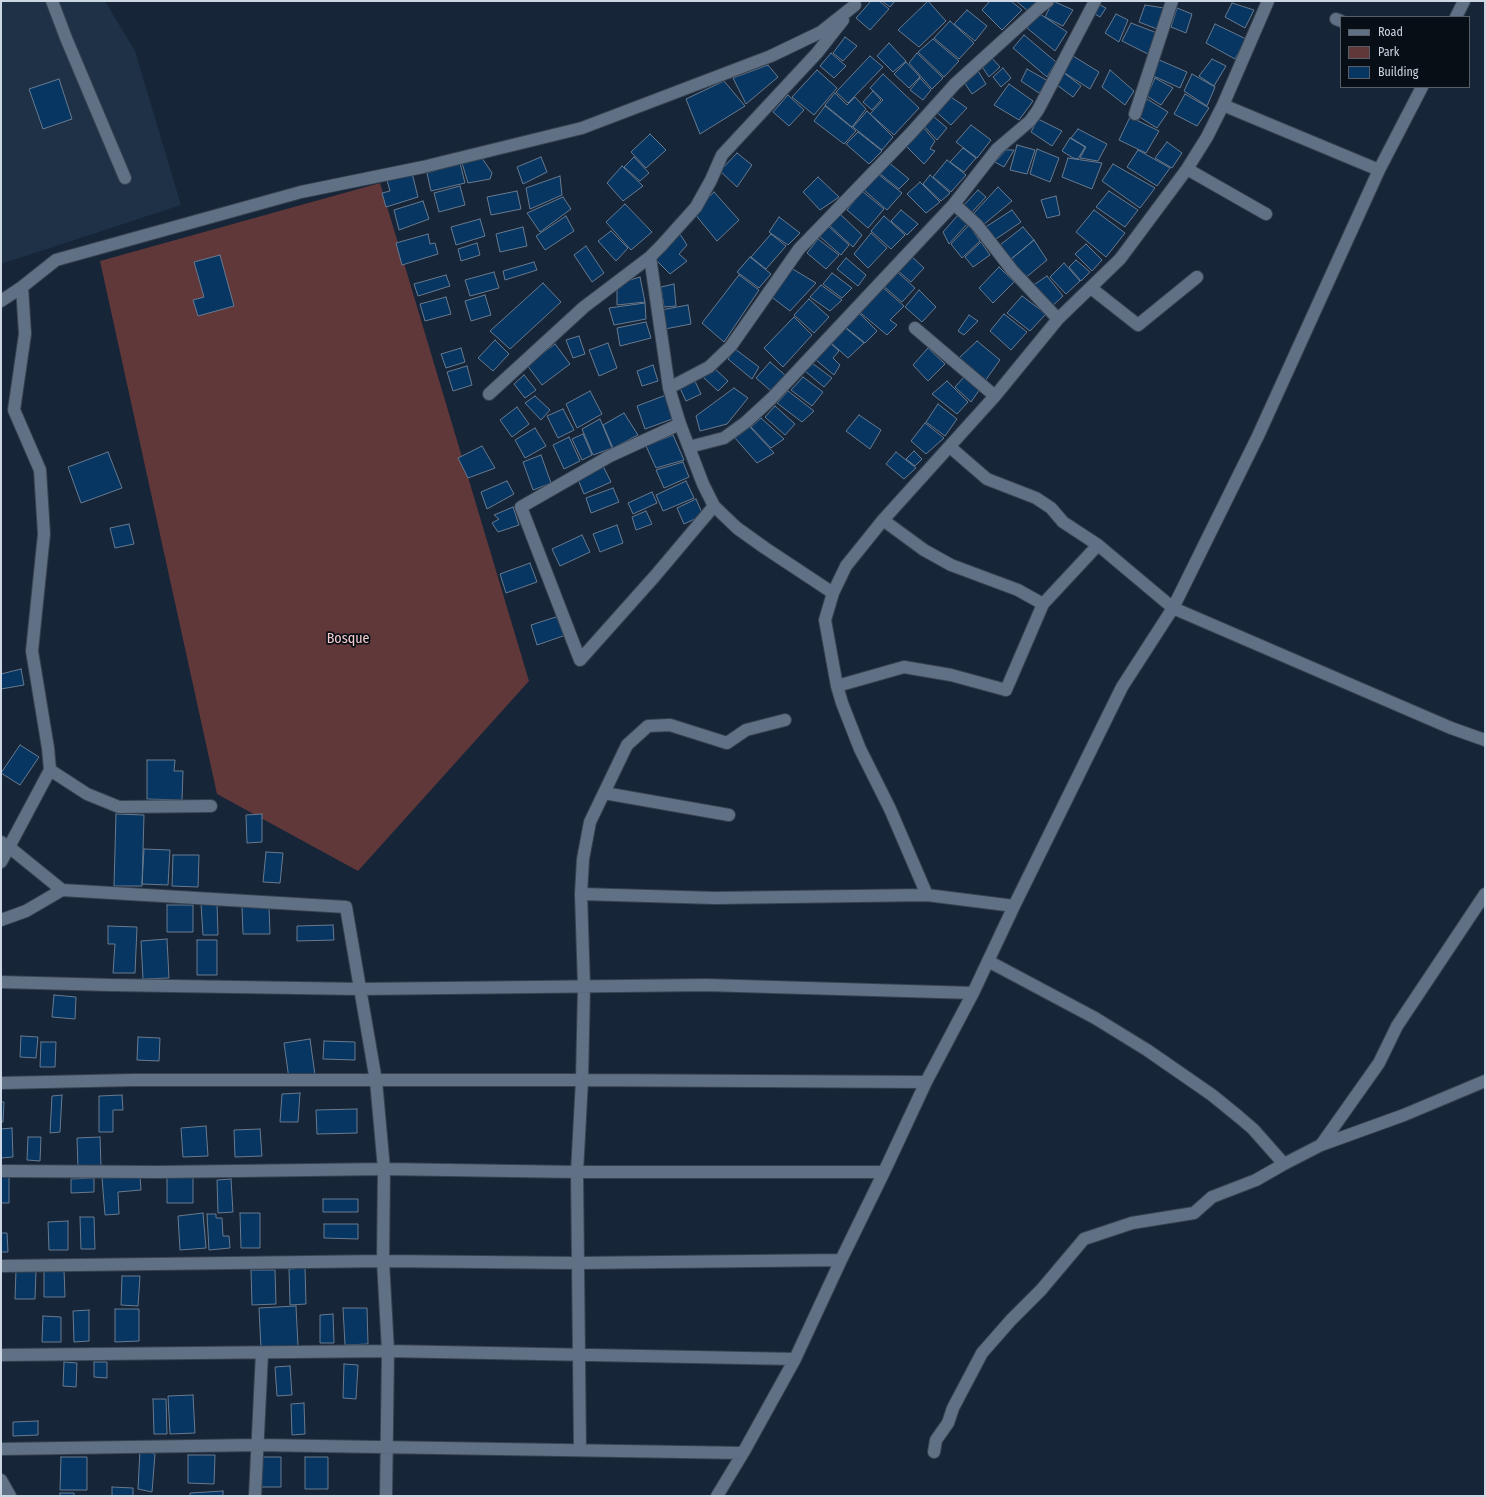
<!DOCTYPE html>
<html>
<head>
<meta charset="utf-8">
<style>
  body { margin:0 }
  #map { position:relative; width:1486px; height:1497px; overflow:hidden; background:#162537; font-family:"Fira Sans Condensed",sans-serif }
  canvas { display:block }
  .frame { position:absolute; inset:0; border:2px solid #cdd7e3; pointer-events:none }
  .legend { position:absolute; left:1340px; top:16px; width:130px; height:72px; box-sizing:border-box; background:#080e16; border:1px solid #575e68; margin:0; padding:5px 7px; list-style:none; font-size:12px; color:#cdd7e3 }
  .legend li { display:flex; align-items:center; gap:8px; height:20px }
  .legend b { width:20px; border:1px solid #575e68 }
</style>
</head>
<body>
<div id="map">
<canvas width="1486" height="1497"></canvas>
<div class="frame"></div>
<ul class="legend">
<li><b style="height:5px;background:#607186"></b>Road</li>
<li><b style="height:11px;background:#61383a"></b>Park</li>
<li><b style="height:11px;background:#073662"></b>Building</li>
</ul>
</div>
<script>
const ctx = document.querySelector('canvas').getContext('2d');
ctx.lineJoin = 'round';
function paint(path, color) { ctx.fillStyle = color; ctx.fill(path, 'evenodd'); }
const shape = rows => new Path2D(rows.map(r => 'M' + r).join(''));
function strokePath(path, color, width, dash) { ctx.strokeStyle = color; ctx.lineWidth = width; ctx.lineCap = dash ? 'butt' : 'round'; ctx.setLineDash(dash || []); ctx.stroke(path); }
function label(font, color, halo, rows, align = 'center') {
  ctx.font = font + ' "Fira Sans Condensed",sans-serif'; ctx.lineWidth = 3.5; ctx.setLineDash([]); ctx.textBaseline = 'middle'; ctx.strokeStyle = halo; ctx.fillStyle = color; for (const [text, x, y, turn = 0] of rows) {
    ctx.save(); ctx.translate(x, y); ctx.rotate((+turn || 0) * Math.PI / 180); ctx.textAlign = isNaN(turn) ? turn : align; if (halo) ctx.strokeText(text, 0, 0); ctx.fillText(text, 0, 0); ctx.restore();
  }
}
paint(shape([
  [1,1,105,1,135,51,181,205,1,264]
]), '#1e3147');
paint(shape([
  [380,183,529,681,358,871,217,794,100,261]
]), '#61383a');
const building = shape([
  [871,1,879,1,889,9,870,30,856,18,871,1],
  [882,1,895,1,890,7,882,1],
  [928,1,946,21,919,47,898,30,928,1],
  [990,1,1011,1,1022,10,1002,30,982,10,990,1],
  [1016,1,1038,1,1028,11,1016,1],
  [1053,1,1073,10,1063,26,1045,17,1053,1],
  [1232,3,1254,10,1245,28,1225,17,1232,3],
  [1100,5,1106,8,1100,17,1095,14,1100,5],
  [1145,5,1164,8,1157,29,1139,22,1145,5],
  [1177,8,1192,14,1186,33,1171,27,1177,8],
  [967,10,987,26,975,41,954,24,967,10],
  [1040,14,1067,32,1055,51,1027,28,1040,14],
  [1116,14,1128,20,1119,42,1105,33,1116,14],
  [950,21,974,43,959,59,934,38,950,21],
  [1131,23,1157,33,1148,54,1122,41,1131,23],
  [1215,24,1246,39,1235,59,1206,43,1215,24],
  [1024,35,1056,62,1047,77,1013,48,1024,35],
  [845,37,857,46,843,61,833,53,845,37],
  [933,39,959,61,944,77,918,52,933,39],
  [889,43,906,61,893,72,877,56,889,43],
  [831,53,846,66,834,78,820,66,831,53],
  [917,53,943,78,932,89,909,63,917,53],
  [870,56,883,67,848,103,836,92,870,56],
  [990,56,1000,67,989,77,981,65,990,56],
  [1073,56,1099,72,1090,89,1063,72,1073,56],
  [1157,59,1187,72,1180,88,1149,74,1157,59],
  [1212,59,1226,66,1214,86,1199,76,1212,59],
  [906,62,920,77,909,88,894,74,906,62],
  [768,65,778,77,746,104,733,78,768,65],
  [1003,68,1011,78,1001,87,993,77,1003,68],
  [1027,69,1048,81,1039,93,1021,81,1027,69],
  [817,70,837,88,814,115,792,97,817,70],
  [1110,70,1134,91,1125,105,1102,87,1110,70],
  [978,71,986,84,972,94,964,82,978,71],
  [1064,73,1081,86,1073,97,1057,85,1064,73],
  [883,74,919,108,894,135,870,114,883,100,870,88,883,74],
  [1192,74,1215,87,1207,106,1184,91,1192,74],
  [920,78,931,90,923,100,910,90,920,78],
  [1155,78,1173,88,1161,105,1147,96,1155,78],
  [59,79,72,119,43,129,29,89,59,79],
  [724,81,745,106,700,134,686,99,724,81],
  [1009,84,1033,101,1019,120,994,105,1009,84],
  [873,91,881,100,872,110,863,102,873,91],
  [835,93,847,105,855,97,866,109,852,127,825,105,835,93],
  [1185,94,1209,108,1197,126,1174,114,1185,94],
  [788,95,804,110,789,126,773,112,788,95],
  [948,95,967,108,951,125,934,110,948,95],
  [1147,99,1168,112,1157,128,1138,116,1147,99],
  [825,106,856,131,844,144,814,121,825,106],
  [867,111,893,137,882,150,853,127,867,111],
  [933,116,947,128,937,140,924,126,933,116],
  [1130,117,1159,131,1146,153,1119,140,1130,117],
  [1038,119,1062,131,1052,146,1031,132,1038,119],
  [971,125,991,140,977,158,956,142,971,125],
  [922,126,935,141,930,149,935,151,924,164,905,145,922,126],
  [1078,129,1107,144,1098,161,1080,158,1086,147,1071,138,1078,129],
  [858,132,882,151,869,164,846,144,858,132],
  [650,134,666,150,646,168,631,152,650,134],
  [1070,138,1085,147,1078,159,1073,158,1062,151,1070,138],
  [1167,142,1182,153,1172,168,1155,158,1167,142],
  [1017,145,1035,150,1027,174,1010,170,1017,145],
  [963,148,976,158,964,172,950,162,963,148],
  [1037,149,1059,158,1050,182,1030,174,1037,149],
  [1006,150,1014,150,1004,167,995,162,1006,150],
  [1138,150,1170,168,1157,186,1127,167,1138,150],
  [737,153,752,165,737,187,720,171,737,153],
  [541,157,547,172,523,184,517,167,541,157],
  [634,157,649,173,640,181,624,167,634,157],
  [482,158,492,173,490,179,468,183,462,163,482,158],
  [1068,158,1102,163,1092,189,1062,177,1068,158],
  [947,160,966,175,951,192,933,177,947,160],
  [888,162,909,179,899,189,879,173,888,162],
  [460,163,465,183,431,191,427,173,460,163],
  [1113,164,1155,188,1140,208,1102,181,1113,164],
  [622,166,643,186,623,201,607,183,622,166],
  [412,173,418,197,386,207,382,193,390,191,387,180,412,173],
  [878,174,902,193,887,210,864,190,878,174],
  [930,175,950,193,941,201,923,184,930,175],
  [560,176,562,195,530,209,526,188,560,176],
  [818,177,839,197,820,210,803,192,818,177],
  [920,182,940,202,926,213,907,194,920,182],
  [460,186,465,205,439,212,434,193,460,186],
  [998,187,1012,201,983,225,974,213,998,187],
  [978,190,986,197,972,212,964,205,978,190],
  [517,191,521,209,491,215,487,197,517,191],
  [862,191,884,209,868,228,847,210,862,191],
  [1109,191,1138,210,1125,227,1096,207,1109,191],
  [714,192,739,220,717,241,694,213,714,192],
  [1056,196,1060,215,1047,218,1041,200,1056,196],
  [563,197,571,209,540,232,527,213,563,197],
  [423,201,429,219,399,230,394,210,423,201],
  [625,204,652,232,631,250,606,222,625,204],
  [901,210,918,224,907,235,891,221,901,210],
  [1012,210,1021,222,993,241,984,228,1012,210],
  [1094,210,1125,233,1106,257,1076,232,1094,210],
  [839,213,862,235,853,247,829,225,839,213],
  [959,214,967,224,949,244,943,232,959,214],
  [566,216,574,231,545,250,536,236,566,216],
  [884,216,905,235,891,249,871,231,884,216],
  [779,217,800,233,788,245,769,232,779,217],
  [480,219,485,236,456,245,451,227,480,219],
  [969,225,980,241,962,258,951,244,969,225],
  [828,226,849,245,841,255,819,236,828,226],
  [523,227,527,246,500,252,496,234,523,227],
  [1023,227,1034,240,1010,260,1000,245,1023,227],
  [611,231,628,248,616,261,598,241,611,231],
  [871,233,887,248,868,268,854,254,871,233],
  [428,234,430,244,435,243,438,254,402,265,396,243,428,234],
  [680,234,687,245,679,254,687,261,670,274,655,259,680,234],
  [771,234,786,246,766,269,751,257,771,234],
  [818,239,839,255,826,269,807,253,818,239],
  [1034,240,1047,260,1024,279,1010,260,1034,240],
  [981,242,990,255,973,267,965,257,981,242],
  [477,243,480,255,461,261,458,249,477,243],
  [1086,244,1102,260,1092,271,1075,254,1086,244],
  [586,246,604,273,592,282,574,255,586,246],
  [909,254,924,268,911,282,896,269,909,254],
  [220,255,234,306,198,316,193,300,204,297,194,262,220,255],
  [750,257,771,274,759,288,737,272,750,257],
  [846,258,866,275,858,286,837,269,846,258],
  [1076,260,1090,272,1081,281,1069,267,1076,260],
  [534,262,537,270,505,280,503,271,534,262],
  [1064,263,1080,281,1066,294,1050,277,1064,263],
  [999,267,1014,282,993,303,979,288,999,267],
  [791,268,816,283,790,311,769,295,791,268],
  [895,270,915,288,902,302,881,284,895,270],
  [494,272,499,288,470,296,465,280,494,272],
  [832,273,852,288,842,298,823,284,832,273],
  [446,275,450,286,418,296,414,284,446,275],
  [739,275,759,290,724,342,702,323,739,275],
  [1047,276,1063,296,1049,309,1029,288,1047,276],
  [640,277,645,302,617,305,617,284,640,277],
  [543,283,561,302,510,349,490,331,543,283],
  [674,284,676,306,664,307,661,287,674,284],
  [821,285,842,300,830,311,810,297,821,285],
  [880,285,904,306,890,320,897,325,887,335,857,310,880,285],
  [919,290,936,307,922,322,905,307,919,290],
  [485,295,491,315,471,321,465,301,485,295],
  [1022,296,1046,314,1030,331,1007,313,1022,296],
  [446,297,451,314,425,321,420,304,446,297],
  [809,299,829,317,814,333,794,315,809,299],
  [645,303,646,319,614,325,609,308,645,303],
  [688,305,691,324,665,329,661,310,688,305],
  [857,311,877,331,865,343,844,326,857,311],
  [1004,314,1027,332,1011,350,990,331,1004,314],
  [969,315,978,321,964,335,958,331,969,315],
  [794,317,812,335,783,367,764,348,794,317],
  [646,322,651,338,620,346,617,328,646,322],
  [843,326,864,343,848,358,830,342,843,326],
  [579,336,585,354,573,358,566,340,579,336],
  [495,340,509,354,493,371,478,358,495,340],
  [977,341,1000,360,985,381,958,359,977,341],
  [829,342,839,351,833,358,840,365,834,375,815,359,829,342],
  [608,343,617,368,599,376,589,350,608,343],
  [555,344,570,364,542,385,527,365,555,344],
  [461,348,465,362,446,368,441,354,461,348],
  [928,348,945,364,928,381,913,365,928,348],
  [735,349,759,367,752,379,728,359,735,349],
  [770,362,785,375,771,391,756,378,770,362],
  [812,363,832,378,824,387,805,371,812,363],
  [653,365,658,381,642,386,637,371,653,365],
  [467,366,472,385,453,391,447,372,467,366],
  [713,367,728,381,718,391,703,377,713,367],
  [524,375,536,390,525,398,514,384,524,375],
  [965,376,980,389,971,402,955,387,965,376],
  [803,377,823,392,812,406,791,390,803,377],
  [694,379,701,394,686,401,679,386,694,379],
  [947,381,968,402,957,414,932,394,947,381],
  [734,388,748,398,727,424,700,431,696,416,734,388],
  [590,391,602,414,577,428,566,404,590,391],
  [788,391,814,411,802,422,777,403,788,391],
  [666,395,675,418,645,429,637,406,666,395],
  [535,396,550,410,541,420,525,403,535,396],
  [938,404,957,419,945,436,926,422,938,404],
  [775,406,795,424,785,435,765,417,775,406],
  [517,407,529,424,512,437,500,420,517,407],
  [563,409,574,430,558,438,547,416,563,409],
  [624,413,638,435,613,448,603,425,624,413],
  [859,415,881,430,870,449,846,431,859,415],
  [761,418,784,439,771,448,751,427,761,418],
  [600,419,612,448,593,455,582,429,600,419],
  [925,423,944,438,926,454,911,441,925,423],
  [750,427,774,453,757,463,735,438,750,427],
  [535,428,546,446,525,458,515,440,535,428],
  [583,434,592,455,582,460,572,439,583,434],
  [673,435,684,460,656,468,646,446,673,435],
  [569,437,580,461,564,469,553,445,569,437],
  [482,446,495,468,468,478,458,458,482,446],
  [914,451,922,459,915,466,906,459,914,451],
  [108,452,122,488,81,503,68,467,108,452],
  [896,452,916,468,904,479,886,464,896,452],
  [541,455,551,483,533,490,523,462,541,455],
  [683,462,689,477,664,488,656,470,683,462],
  [603,466,611,482,584,494,577,477,603,466],
  [507,481,514,494,487,509,481,492,507,481],
  [686,481,694,498,663,511,656,495,686,481],
  [613,488,619,502,591,513,586,498,613,488],
  [652,492,657,503,633,514,628,503,652,492],
  [696,499,703,515,684,524,677,508,696,499],
  [513,507,519,525,498,532,492,523,499,519,494,515,513,507],
  [646,511,652,524,636,530,632,517,646,511],
  [129,524,134,544,115,548,110,528,129,524],
  [617,525,623,543,600,552,593,534,617,525],
  [582,535,590,552,560,566,552,549,582,535],
  [530,563,537,582,506,593,500,574,530,563],
  [559,616,566,635,537,645,531,625,559,616],
  [21,669,24,685,1,689,1,674,21,669],
  [20,745,39,757,20,785,1,773,20,745],
  [147,760,175,760,174,771,183,771,182,800,147,799,147,760],
  [116,814,144,815,142,886,114,886,116,814],
  [262,814,262,842,247,843,246,815,262,814],
  [144,849,170,850,168,885,142,884,144,849],
  [266,852,283,853,280,883,263,882,266,852],
  [173,855,199,855,198,887,172,886,173,855],
  [217,903,218,935,203,935,201,904,217,903],
  [167,905,193,905,193,932,167,932,167,905],
  [242,907,269,907,270,934,243,934,242,907],
  [333,925,334,940,297,941,297,926,333,925],
  [108,926,137,927,135,973,113,973,115,944,108,944,108,926],
  [167,939,169,978,143,979,141,941,167,939],
  [197,940,217,940,217,975,197,975,197,940],
  [54,995,76,997,75,1019,52,1017,54,995],
  [21,1036,38,1037,36,1058,20,1057,21,1036],
  [138,1037,160,1038,159,1061,137,1060,138,1037],
  [310,1039,315,1075,289,1079,284,1043,310,1039],
  [324,1041,355,1042,355,1060,323,1059,324,1041],
  [41,1042,56,1042,55,1067,40,1067,41,1042],
  [300,1093,298,1122,280,1122,282,1094,300,1093],
  [62,1095,60,1132,50,1133,52,1096,62,1095],
  [122,1095,123,1110,113,1110,113,1132,99,1132,99,1096,122,1095],
  [1,1102,4,1102,3,1122,1,1122,1,1102],
  [357,1109,357,1133,317,1134,316,1110,357,1109],
  [206,1126,208,1156,183,1157,181,1128,206,1126],
  [12,1128,13,1157,1,1158,1,1129,12,1128],
  [260,1129,262,1156,235,1157,234,1130,260,1129],
  [28,1137,41,1137,40,1161,27,1160,28,1137],
  [100,1137,101,1166,78,1168,77,1138,100,1137],
  [140,1175,141,1190,118,1192,119,1214,105,1215,102,1178,140,1175],
  [193,1176,193,1203,167,1203,167,1177,193,1176],
  [1,1177,9,1177,9,1203,1,1203,1,1177],
  [94,1178,94,1192,71,1193,71,1179,94,1178],
  [231,1179,233,1212,218,1213,217,1180,231,1179],
  [323,1199,358,1199,358,1212,323,1212,323,1199],
  [203,1213,206,1248,180,1250,178,1216,203,1213],
  [240,1213,260,1213,260,1248,241,1248,240,1213],
  [207,1214,216,1214,216,1218,222,1218,223,1236,229,1236,230,1248,209,1250,207,1214],
  [80,1217,94,1217,95,1249,81,1249,80,1217],
  [68,1221,68,1250,49,1250,48,1222,68,1221],
  [324,1224,358,1224,358,1239,324,1238,324,1224],
  [1,1233,7,1233,8,1252,1,1252,1,1233],
  [305,1268,306,1304,290,1305,289,1269,305,1268],
  [44,1269,64,1269,65,1297,44,1297,44,1269],
  [16,1270,36,1270,35,1299,15,1299,16,1270],
  [251,1270,275,1270,276,1304,252,1305,251,1270],
  [122,1276,140,1276,138,1306,121,1305,122,1276],
  [296,1306,298,1346,261,1349,259,1308,296,1306],
  [343,1308,367,1308,368,1344,345,1345,343,1308],
  [115,1309,139,1309,139,1341,115,1342,115,1309],
  [89,1310,89,1341,74,1342,73,1311,89,1310],
  [333,1314,334,1343,320,1343,320,1315,333,1314],
  [43,1316,61,1317,61,1342,42,1342,43,1316],
  [64,1362,77,1363,76,1387,63,1386,64,1362],
  [94,1362,107,1362,107,1378,94,1377,94,1362],
  [344,1364,358,1365,356,1399,343,1398,344,1364],
  [290,1366,292,1395,277,1396,275,1367,290,1366],
  [193,1395,195,1433,170,1434,168,1396,193,1395],
  [153,1399,166,1399,167,1434,154,1434,153,1399],
  [304,1403,305,1434,292,1435,291,1404,304,1403],
  [38,1421,38,1435,13,1436,13,1422,38,1421],
  [140,1450,155,1454,152,1492,138,1489,140,1450],
  [188,1455,215,1455,214,1484,188,1483,188,1455],
  [61,1457,87,1457,87,1490,60,1490,61,1457],
  [260,1457,281,1457,281,1487,260,1487,260,1457],
  [305,1457,328,1457,328,1489,305,1489,305,1457],
  [112,1487,133,1488,133,1496,112,1496,112,1487],
  [223,1491,223,1496,190,1496,190,1493,223,1491],
  [60,1493,74,1493,74,1496,60,1496,60,1493]
]);
paint(building, '#073662');
strokePath(building, '#687a8f', 1);
const lane = shape([
  [52,1,66,38,125,178]
]);
const street = shape([
  [1456,17,1464,1],
  [1336,19,1341,21],
  [1223,105,1379,170],
  [1135,114,1172,1],
  [1187,169,1266,214],
  [954,204,977,225,1012,270,1058,319],
  [650,257,669,388,680,424,703,484,714,506,737,528,765,548,833,593],
  [1091,288,1138,325,1197,277],
  [1,301,22,287,56,260,301,192,423,167,582,128,771,56,821,32,855,5],
  [915,328,995,396],
  [669,388,709,367,731,346,799,249,912,132,955,84,1040,7,1048,1],
  [489,394,584,307,650,257,661,246,696,207,711,180,722,155,817,53,843,20],
  [680,424,610,456,521,507,580,660,655,576,714,506],
  [689,447,724,438,746,422,771,399,954,204,997,149,1030,121,1038,110,1095,1],
  [950,447,987,479,1036,498,1051,508,1063,522,1098,545,1173,608,1451,728,1485,740],
  [883,520,924,550,951,565,1018,590,1043,604],
  [837,686,904,667,951,675,1006,690,1043,604,1098,545],
  [50,770,87,794,119,807,211,806],
  [604,793,729,815],
  [1,842,9,847,62,890],
  [1,862,50,770,48,748,32,651,44,534,40,470,14,410,25,334,22,287],
  [581,894,715,898,927,895,1014,906],
  [927,895,890,809,860,749,842,703,837,686,825,620,833,593,846,566,883,520,995,396,1058,319,1120,259,1187,169,1207,137,1223,105,1268,1],
  [1,920,26,911,62,890,346,907,376,1081,384,1169,383,1261,388,1351,386,1496],
  [988,961,1095,1018,1147,1050,1212,1095,1239,1117,1253,1129,1284,1164],
  [1,982,110,985,360,989,706,985,973,993],
  [1,1083,133,1080,582,1080,926,1082],
  [1321,1145,1404,1115,1485,1081],
  [1,1171,159,1172,384,1169,577,1172,884,1172],
  [1,1266,383,1261,577,1263,841,1260],
  [1,1355,388,1351,795,1359],
  [1,1449,257,1445,743,1453],
  [580,1450,577,1172,582,1080,584,986,581,894,583,859,590,822,627,745,648,726,670,725,727,743,746,730,785,720],
  [934,1452,936,1440,948,1423,953,1408,982,1353,1011,1320,1041,1290,1084,1239,1132,1223,1194,1213,1212,1197,1256,1180,1284,1164,1321,1145,1379,1063,1397,1026,1485,894],
  [1,1480,10,1496],
  [255,1496,262,1353],
  [717,1496,743,1453,795,1359,841,1260,884,1172,926,1082,973,993,1014,906,1122,687,1173,608,1258,436,1379,170,1422,87]
]);
strokePath(lane, '#374250', 14);
strokePath(street, '#374250', 14);
strokePath(lane, '#607186', 12);
strokePath(street, '#607186', 12);
label('14px', '#f8cdce', '#080e16', [
  ["Bosque",348,639]
]);
</script>
</body>
</html>
